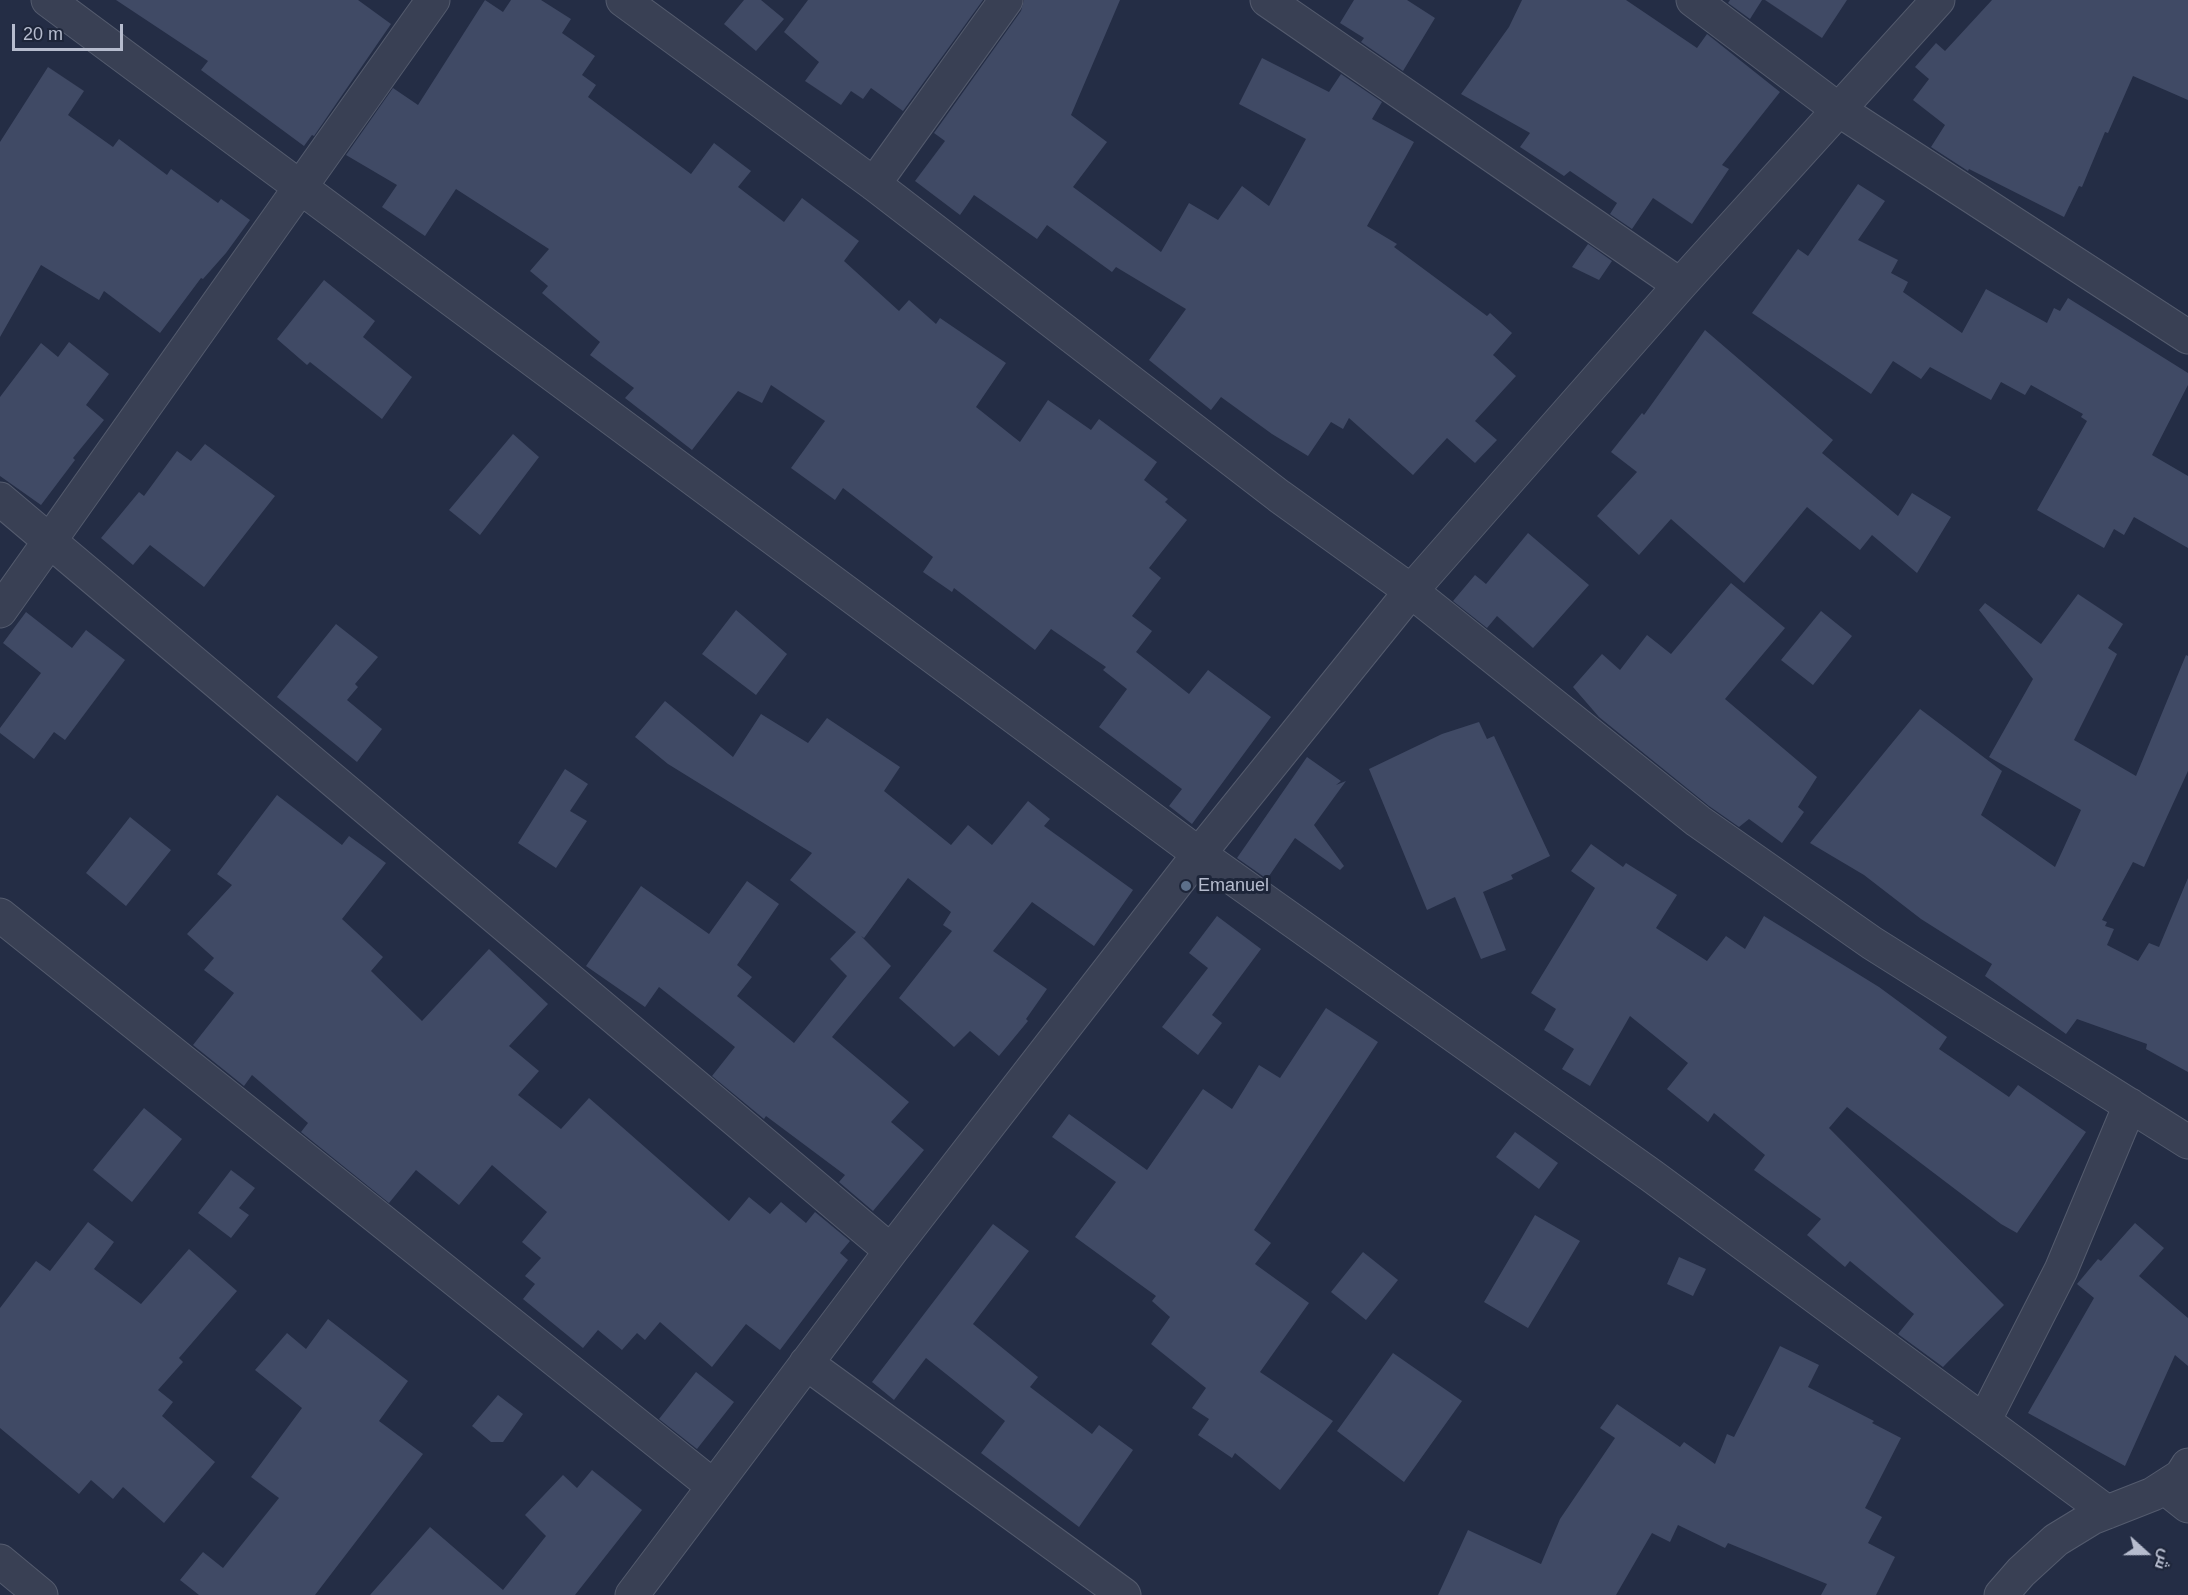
<!DOCTYPE html>
<html>
<head>
<meta charset="utf-8">
<style>
  body { margin:0 }
  #map { position:relative; width:2188px; height:1595px; overflow:hidden; background:#242d45; font-family:Helvetica,Cairo,sans-serif }
  canvas { display:block }
  .north { position:absolute; left:2116px; top:1523px; width:60px; height:60px; -webkit-text-stroke:4px #1d2539; paint-order:stroke; rotate:111deg; font-size:16px; font-weight:700; line-height:24px; text-align:center; color:#b6bcce }
  .north::after { content:''; display:block; margin:auto; width:21px; height:27px; background:#b6bcce; clip-path:polygon(50% 0,100% 100%,50% 72%,0 100%) }
  .scale { position:absolute; left:12px; top:24px; width:111px; height:27px; box-sizing:border-box; border:3px solid #b6bcce; border-top:0; padding-left:8px; font-size:18px; line-height:21px; white-space:nowrap; color:#b6bcce; -webkit-text-stroke:4px #1d2539; paint-order:stroke }
</style>
</head>
<body>
<div id="map">
<canvas width="2188" height="1595"></canvas>
<div class="north">ش</div>
<div class="scale">20 m</div>
</div>
<script>
const ctx = document.querySelector('canvas').getContext('2d');
ctx.lineJoin = 'round';
function paint(path, color) { ctx.fillStyle = color; ctx.fill(path, 'evenodd'); }
const shape = rows => new Path2D(rows.map(r => 'M' + r).join(''));
function strokePath(path, color, width, dash) { ctx.strokeStyle = color; ctx.lineWidth = width; ctx.lineCap = dash ? 'butt' : 'round'; ctx.setLineDash(dash || []); ctx.stroke(path); }
function label(font, color, halo, rows, align = 'center') {
  ctx.font = font + ' Helvetica,sans-serif'; ctx.lineWidth = 6; ctx.setLineDash([]); ctx.textBaseline = 'middle'; ctx.strokeStyle = halo; ctx.fillStyle = color; for (const [text, x, y, turn = 0] of rows) {
    ctx.save(); ctx.translate(x, y); ctx.rotate((+turn || 0) * Math.PI / 180); ctx.textAlign = isNaN(turn) ? turn : align; if (halo) ctx.strokeText(text, 0, 0); ctx.fillText(text, 0, 0); ctx.restore();
  }
}
paint(shape([
  [116,0,358,0,391,24,314,136,312,135,304,146,201,70,208,61],
  [485,0,503,12,511,0,541,0,571,19,562,33,595,56,582,75,596,85,588,97,691,174,714,143,751,171,738,187,784,222,802,198,859,241,844,261,899,311,909,300,936,324,940,318,1006,363,976,407,1020,442,1048,400,1091,430,1099,419,1157,462,1144,480,1168,499,1165,502,1187,520,1149,568,1161,578,1132,616,1152,631,1136,652,1189,694,1208,670,1271,717,1192,824,1169,806,1182,789,1099,727,1127,689,1103,670,1106,667,1051,629,1035,650,954,588,952,592,923,572,933,557,843,488,835,500,791,468,825,421,771,385,762,403,738,391,692,450,625,398,634,388,590,355,600,342,542,293,548,286,530,271,549,249,456,189,425,236,382,207,397,185,346,155,393,88,418,105],
  [744,0,761,0,784,19,756,51,724,24],
  [808,0,983,0,903,111,871,88,863,99,851,91,841,105,805,81,819,62,784,32],
  [1024,0,1120,0,1071,115,1107,142,1073,187,1161,252,1189,203,1218,220,1242,186,1269,206,1306,139,1239,104,1262,58,1329,92,1341,74,1382,102,1372,119,1414,142,1367,226,1397,244,1394,247,1487,316,1490,313,1512,333,1493,355,1516,376,1475,421,1497,440,1475,463,1447,438,1413,475,1349,418,1343,429,1331,422,1308,456,1272,434,1221,397,1211,410,1149,360,1186,309,1116,267,1112,272,1047,225,1037,239,974,195,960,215,915,181,945,141,934,133,1021,11],
  [1354,0,1407,0,1435,18,1403,71,1361,42,1364,38,1340,23],
  [1522,0,1626,0,1697,48,1707,34,1780,92,1722,165,1729,169,1692,224,1653,198,1632,229,1610,214,1617,203,1570,171,1564,176,1520,147,1530,133,1461,94,1509,27],
  [1730,0,1762,0,1750,19,1728,3],
  [1765,0,1847,0,1822,38],
  [1992,0,2188,0,2188,100,2133,76,2108,133,2105,132,2082,187,2079,186,2064,217,1969,169,1968,171,1931,147,1945,125,1913,100,1929,79,1915,67,1936,43,1945,51],
  [48,67,84,91,68,115,113,147,119,139,167,175,171,169,218,203,221,199,250,220,226,253,203,279,201,278,160,333,104,291,99,300,41,265,0,337,0,142],
  [1858,184,1885,201,1858,240,1898,260,1891,273,1908,282,1903,292,1962,333,1986,289,2047,323,2054,308,2060,311,2068,298,2188,373,2188,385,2152,455,2188,476,2188,548,2134,517,2124,535,2114,529,2104,548,2037,510,2087,421,2081,417,2083,414,2031,385,2025,395,2001,382,1991,400,1930,367,1921,379,1893,361,1871,394,1752,313,1798,249,1808,256],
  [1588,244,1612,261,1599,280,1572,267],
  [324,280,375,321,363,337,412,377,382,419,310,362,307,365,277,339],
  [1705,330,1833,440,1822,453,1898,516,1912,493,1951,517,1917,573,1872,535,1860,550,1807,507,1744,583,1671,519,1639,555,1597,516,1637,472,1611,452,1642,413,1644,415],
  [69,342,109,374,86,405,104,420,73,458,75,460,41,505,0,476,0,397,41,343,58,357],
  [513,434,539,457,480,535,449,510],
  [205,444,275,496,204,587,150,545,133,565,101,538,139,492,144,496,177,451,191,461],
  [1528,533,1589,585,1533,648,1497,616,1487,628,1453,601,1475,575,1486,584],
  [1731,583,1785,628,1725,699,1817,777,1798,807,1804,812,1782,843,1749,819,1739,827,1709,806,1599,717,1573,687,1602,654,1620,670,1647,635,1671,654],
  [2078,594,2123,624,2108,648,2117,654,2074,740,2136,776,2186,655,2188,656,2188,771,2144,867,2133,862,2102,920,2107,922,2105,926,2114,929,2107,945,2138,961,2149,943,2159,947,2188,878,2188,1072,2146,1049,2147,1044,2077,1019,2066,1034,1985,976,1992,964,1921,919,1864,875,1810,843,1920,709,2002,771,1981,815,2055,867,2081,810,1989,757,2033,679,1979,610,1985,603,2041,644],
  [736,610,787,654,756,695,702,654],
  [1821,611,1852,636,1813,685,1781,660],
  [26,612,72,648,86,630,125,660,65,740,54,732,34,759,0,733,0,728,41,673,3,643],
  [336,624,378,657,355,684,358,687,347,700,382,729,357,762,277,697],
  [665,701,733,757,761,714,808,743,827,718,900,767,884,791,951,845,968,825,992,845,1028,801,1050,819,1044,826,1133,890,1094,946,1032,902,993,951,1047,989,1026,1019,1028,1021,999,1056,970,1031,954,1047,899,998,952,931,943,925,951,912,908,878,864,938,861,936,891,966,832,1037,909,1102,891,1122,924,1150,873,1211,839,1182,845,1175,766,1116,764,1119,712,1076,735,1047,659,987,645,1007,586,966,641,886,709,934,747,881,779,904,737,965,752,977,737,996,794,1043,847,976,830,959,856,932,790,880,812,853,668,764,635,737],
  [1479,722,1487,739,1494,736,1550,856,1511,875,1513,879,1483,892,1506,950,1481,959,1455,897,1427,910,1369,769,1442,734],
  [1307,757,1341,781,1336,785,1346,781,1314,825,1344,866,1340,870,1295,838,1267,879,1237,858],
  [565,769,588,784,570,811,587,821,556,868,518,843],
  [277,795,342,845,349,836,386,863,342,919,383,957,371,971,422,1021,489,949,548,1004,509,1046,539,1071,518,1095,561,1129,589,1098,729,1221,749,1197,770,1214,781,1202,806,1223,815,1212,850,1241,840,1253,848,1260,780,1350,746,1324,712,1367,660,1322,645,1340,637,1333,622,1350,598,1330,583,1348,523,1299,535,1284,525,1276,541,1258,522,1242,547,1212,492,1165,459,1205,416,1170,389,1203,301,1132,308,1123,252,1075,244,1086,193,1045,234,993,204,970,214,958,187,934,232,885,217,874],
  [130,817,171,850,126,906,86,873],
  [1591,844,1623,867,1626,863,1677,895,1656,928,1707,961,1726,936,1745,949,1764,916,1879,987,1947,1037,1939,1049,2009,1097,2018,1085,2086,1132,2017,1233,2001,1224,1847,1107,1829,1128,2004,1305,1943,1367,1898,1334,1914,1314,1850,1261,1845,1267,1807,1235,1821,1219,1754,1170,1765,1155,1714,1113,1708,1122,1667,1089,1688,1063,1630,1016,1590,1086,1562,1069,1574,1049,1544,1030,1556,1009,1531,993,1595,888,1571,871],
  [1217,916,1261,949,1212,1015,1222,1023,1198,1055,1162,1027,1208,968,1189,953],
  [1326,1008,1378,1042,1254,1230,1271,1243,1255,1264,1309,1303,1260,1372,1333,1421,1280,1490,1235,1453,1232,1458,1198,1435,1209,1419,1192,1408,1206,1388,1151,1344,1170,1317,1152,1301,1156,1296,1075,1237,1116,1182,1052,1137,1069,1114,1147,1170,1203,1089,1232,1109,1259,1065,1280,1078],
  [144,1108,182,1139,132,1202,93,1170],
  [1515,1132,1558,1163,1539,1189,1496,1157],
  [231,1170,255,1188,239,1208,249,1215,231,1238,198,1213],
  [1535,1215,1580,1241,1528,1328,1484,1302],
  [88,1222,114,1242,94,1269,141,1304,189,1249,237,1291,179,1358,183,1362,158,1390,173,1402,162,1416,215,1462,164,1523,123,1487,113,1499,91,1480,79,1494,0,1428,0,1308,36,1261,50,1271],
  [2135,1223,2164,1248,2139,1276,2188,1318,2188,1366,2175,1355,2125,1466,2028,1413,2094,1298,2077,1284,2098,1259,2101,1261],
  [993,1224,1029,1251,973,1324,1038,1377,1030,1387,1092,1434,1099,1425,1133,1450,1079,1527,981,1453,1005,1421,926,1358,894,1400,872,1382],
  [1363,1252,1398,1280,1366,1320,1331,1292],
  [1679,1257,1706,1269,1693,1296,1667,1284],
  [328,1319,408,1381,379,1421,423,1454,315,1595,199,1595,180,1580,203,1552,223,1568,279,1498,251,1477,302,1408,255,1370,287,1333,306,1349],
  [1780,1346,1819,1365,1808,1387,1874,1421,1872,1423,1901,1438,1865,1508,1882,1517,1868,1543,1895,1557,1876,1595,1821,1595,1827,1584,1728,1543,1725,1548,1678,1525,1670,1542,1652,1533,1616,1595,1438,1595,1468,1530,1541,1564,1560,1519,1615,1438,1600,1428,1617,1404,1680,1447,1684,1442,1715,1464,1727,1434,1734,1437],
  [1393,1353,1462,1401,1404,1482,1337,1431],
  [696,1372,734,1402,697,1449,659,1419],
  [498,1395,523,1414,503,1442,491,1442,472,1426],
  [592,1470,642,1510,575,1595,370,1595,430,1527,503,1590,546,1536,525,1515,563,1475,577,1488]
]), '#404a65');
const minor = shape([
  [48,0,1199,854,1652,1176,2107,1512],
  [623,0,874,184,1279,496,1411,591,1698,821,1872,943,2188,1142],
  [1267,0,1680,285],
  [1693,0,1839,110,2188,337],
  [874,184,1006,0],
  [0,499,891,1251],
  [0,611,433,0],
  [0,915,713,1486],
  [806,1363,1124,1595],
  [1984,1421,2061,1270,2130,1105],
  [2164,1487,2188,1506],
  [0,1561,41,1595],
  [632,1595,891,1251,1199,854,1411,591,1680,285,1938,0],
  [2001,1595,2021,1572,2056,1540,2092,1518,2153,1494,2181,1476,2188,1465]
]);
strokePath(minor, '#545b6e', 35);
strokePath(minor, '#394054', 33);
for (const [x, y, r, color] of [
  [1186,886,6,"#5c6f8a"]
]) { const dot = new Path2D(); dot.arc(x, y, r, 0, 2 * Math.PI); ctx.fillStyle = color; ctx.fill(dot); strokePath(dot, '#1d2539', 2); }
label('18px', '#b6bcce', '#1d2539', [
  ["Emanuel",1198,886]
], 'left');
</script>
</body>
</html>
